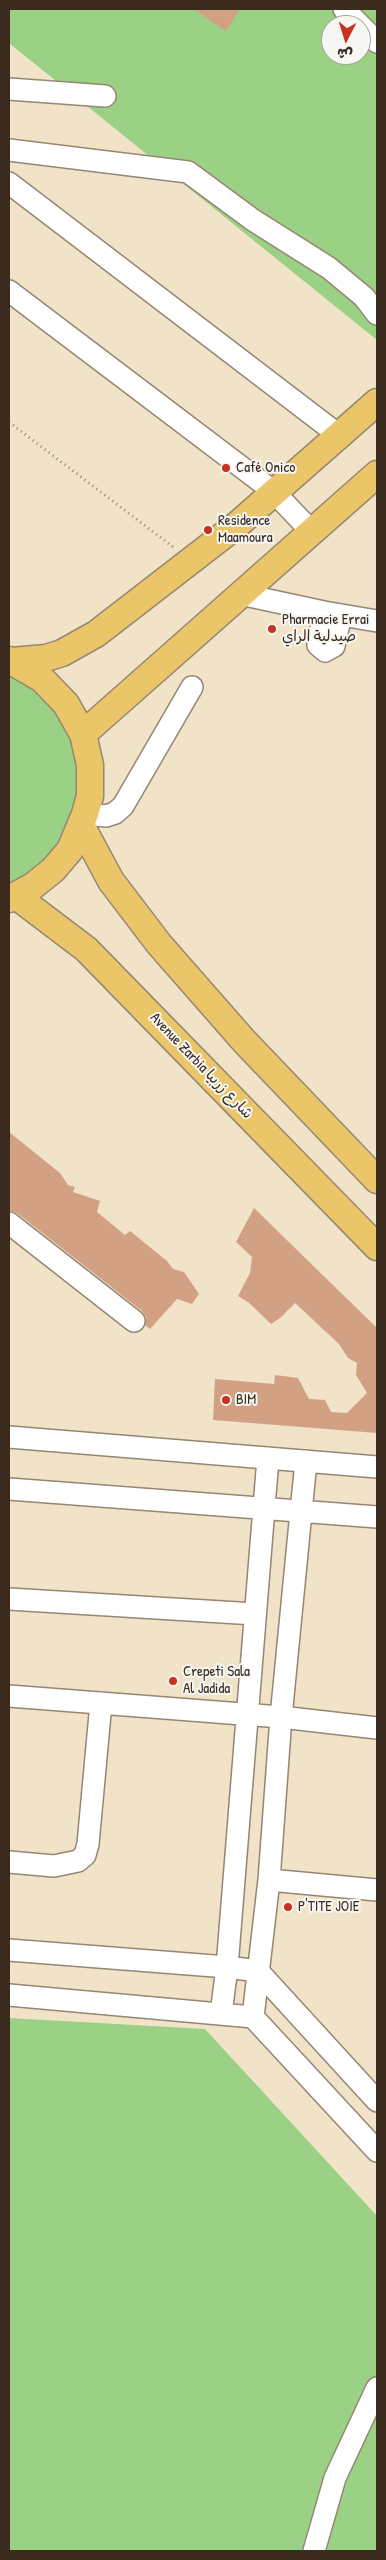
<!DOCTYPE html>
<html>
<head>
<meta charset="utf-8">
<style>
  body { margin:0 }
  #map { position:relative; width:386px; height:2560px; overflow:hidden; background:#f0e3c8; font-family:"Patrick Hand","Playpen Sans Arabic",sans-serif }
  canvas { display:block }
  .frame { position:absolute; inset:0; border:10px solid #3b2a1e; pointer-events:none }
  .north { position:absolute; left:321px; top:15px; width:50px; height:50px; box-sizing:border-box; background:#f6f6f2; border:1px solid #aba49d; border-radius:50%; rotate:185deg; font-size:14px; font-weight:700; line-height:20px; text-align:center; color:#3b2a1e }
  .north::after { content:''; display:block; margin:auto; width:18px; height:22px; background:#c8321e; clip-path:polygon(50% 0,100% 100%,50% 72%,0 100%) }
</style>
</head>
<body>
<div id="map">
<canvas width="386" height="2560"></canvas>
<div class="frame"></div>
<div class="north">ش</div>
</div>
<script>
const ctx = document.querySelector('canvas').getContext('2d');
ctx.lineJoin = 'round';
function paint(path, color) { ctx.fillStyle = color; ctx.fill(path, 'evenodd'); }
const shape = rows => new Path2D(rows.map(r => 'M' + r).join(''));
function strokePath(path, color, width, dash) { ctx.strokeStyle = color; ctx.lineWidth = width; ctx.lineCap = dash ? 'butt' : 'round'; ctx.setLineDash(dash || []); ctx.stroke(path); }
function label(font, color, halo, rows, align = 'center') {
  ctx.font = font + ' "Patrick Hand","Playpen Sans Arabic",sans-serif'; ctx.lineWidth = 4; ctx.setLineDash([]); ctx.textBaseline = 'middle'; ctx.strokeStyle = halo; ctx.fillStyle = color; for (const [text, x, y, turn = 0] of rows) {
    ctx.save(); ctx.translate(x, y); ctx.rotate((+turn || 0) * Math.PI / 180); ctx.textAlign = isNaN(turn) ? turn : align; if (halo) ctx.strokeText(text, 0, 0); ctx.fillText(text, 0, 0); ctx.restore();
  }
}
paint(shape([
  [9,9,377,9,377,340,9,43],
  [331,25,361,25,361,55,331,55],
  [9,676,27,684,55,711,73,745,78,784,71,822,50,855,20,880,9,884],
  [9,2018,205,2029,377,2216,377,2551,9,2551]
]), '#9ad184');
paint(shape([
  [193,9,240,9,226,31],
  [9,1132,60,1173,68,1185,75,1187,73,1192,100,1201,97,1212,125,1235,130,1231,167,1261,173,1269,184,1272,199,1294,192,1304,177,1299,150,1329,145,1325,146,1317,142,1311,17,1213,9,1211],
  [254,1208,377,1328,377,1433,213,1420,215,1379,274,1384,275,1375,298,1378,309,1399,325,1400,331,1412,347,1413,367,1393,356,1375,357,1363,348,1358,339,1344,295,1303,280,1318,271,1324,248,1302,238,1296,250,1273,252,1257,236,1242]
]), '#d2a184');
const minor = shape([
  [344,9,360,25],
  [361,26,377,42],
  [9,89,105,96],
  [9,150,188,172,253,220,329,268,364,297,377,314],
  [9,183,340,436],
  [9,291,273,491,311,531],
  [240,594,324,612,377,621],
  [324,612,318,645,325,651,334,646,341,615],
  [85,814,106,816,115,813,123,806,192,687],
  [9,1223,134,1321],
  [9,1437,377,1467],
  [9,1489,377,1517],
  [9,1599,255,1614],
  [9,1696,281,1717,377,1728],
  [9,1862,54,1866,78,1861,85,1855,88,1844,101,1703],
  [269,1880,377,1890],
  [9,1950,227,1967,258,1971,377,2101],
  [9,1995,253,2017,377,2151],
  [221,2014,227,1967,268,1458],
  [253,2017,269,1880,281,1717,306,1461],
  [314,2551,335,2478,377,2388]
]);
const major = shape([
  [12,661,46,658,62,653,96,634,237,525,377,402],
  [83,734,377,474],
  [82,827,111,881,159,944,244,1041,377,1180],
  [16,896,86,949,377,1247],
  [9,899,33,886,53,870,70,850,85,814,90,796,90,765,83,734,66,704,42,679,9,660]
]);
strokePath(minor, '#968673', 24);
strokePath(major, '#968673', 29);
strokePath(shape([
  [9,422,173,547]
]), '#968673', 3, [1, 4]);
strokePath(minor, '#fff', 21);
strokePath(major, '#ebc669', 26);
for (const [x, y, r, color] of [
  [226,468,5,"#c8321e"],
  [208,530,5,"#c8321e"],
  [272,629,5,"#c8321e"],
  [226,1400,5,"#c8321e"],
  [173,1681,5,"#c8321e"],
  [288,1907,5,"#c8321e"]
]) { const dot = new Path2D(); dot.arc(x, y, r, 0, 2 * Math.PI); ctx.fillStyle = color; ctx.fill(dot); strokePath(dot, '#f6f6f2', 2); }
label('15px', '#3b2a1e', '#f6f6f2', [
  ["Café Onico",236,468],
  ["Residence",218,521],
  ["Maamoura",218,538],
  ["Pharmacie Errai",282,620],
  ["صيدلية الراي",282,637],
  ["BIM",236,1400],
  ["Crepeti Sala",183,1672],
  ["Al Jadida",183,1689],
  ["P'TITE JOIE",298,1907]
], 'left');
label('15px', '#3b2a1e', '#f6f6f2', [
  ["Avenue Zarbia شارع زربيا",201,1066,46]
]);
</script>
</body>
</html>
